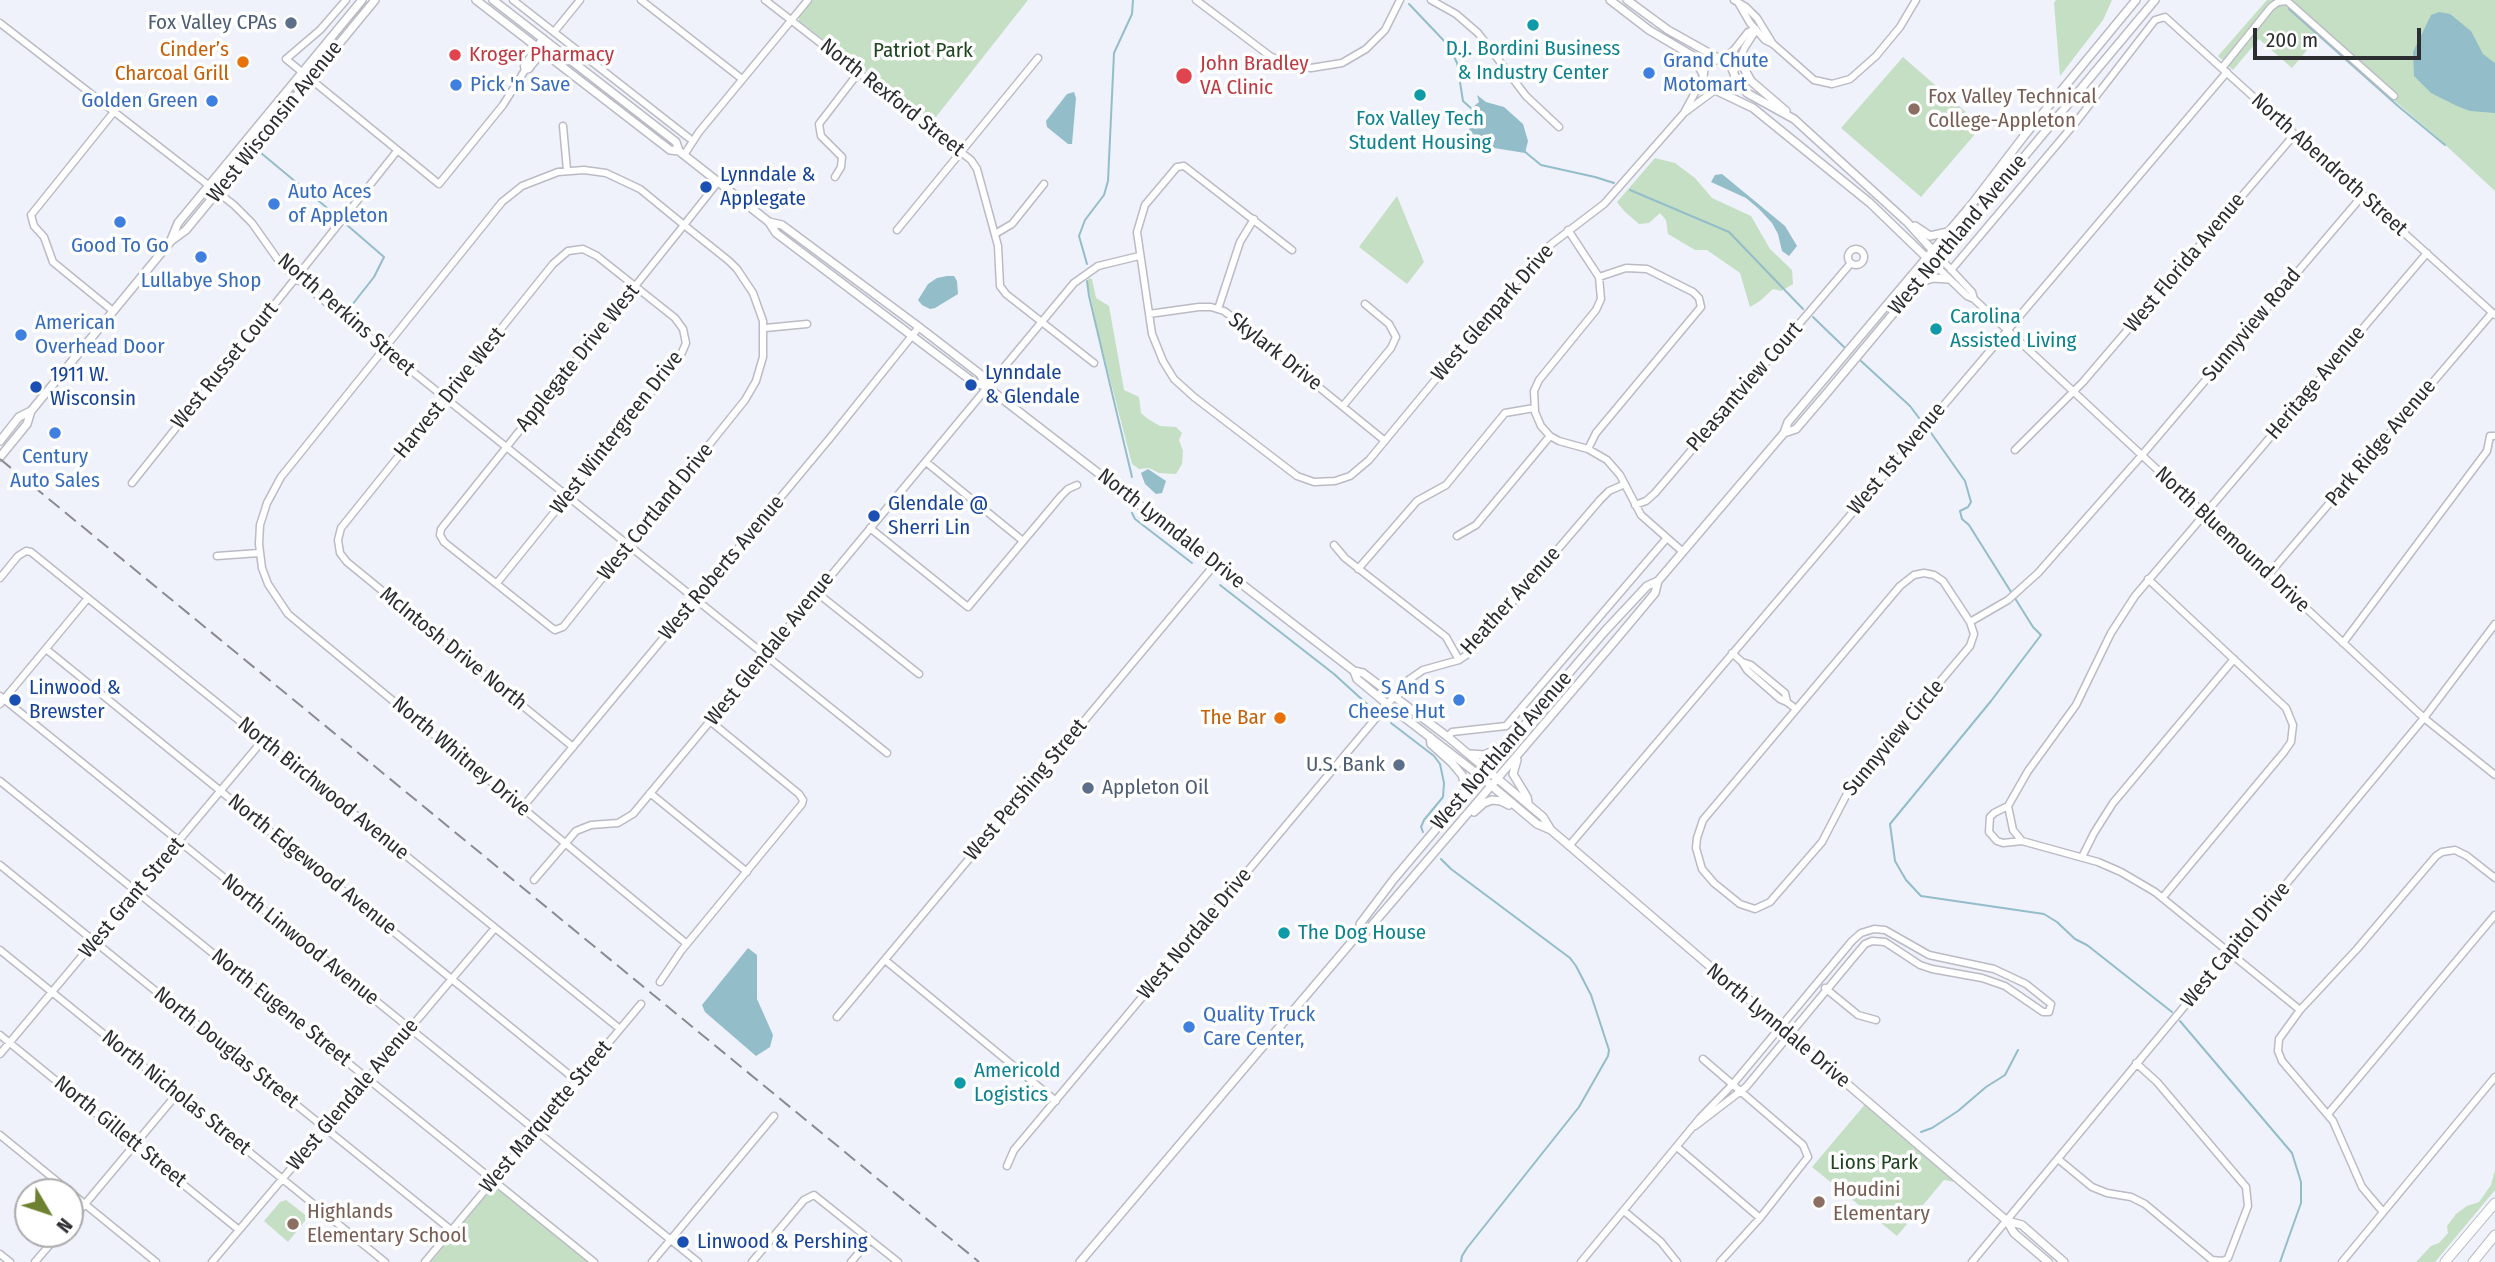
<!DOCTYPE html>
<html>
<head>
<meta charset="utf-8">
<style>
  body { margin:0 }
  #map { position:relative; width:2495px; height:1262px; overflow:hidden; background:#eff1fb; font-family:"Fira Sans Condensed",sans-serif }
  canvas { display:block }
  .north { position:absolute; left:14px; top:1178px; width:70px; height:70px; box-sizing:border-box; background:#fff; border:2px solid #ababac; border-radius:50%; rotate:129deg; font-size:19px; font-weight:700; line-height:28px; text-align:center; color:#2c2d30 }
  .north::after { content:''; display:block; margin:auto; width:24px; height:32px; background:#6e8131; clip-path:polygon(50% 0,100% 100%,50% 72%,0 100%) }
  .scale { position:absolute; left:2253px; top:28px; width:168px; height:32px; box-sizing:border-box; border:4px solid #2c2d30; border-top:0; padding-left:9px; font-size:21px; line-height:24px; white-space:nowrap; color:#2c2d30; -webkit-text-stroke:5px #fff; paint-order:stroke }
</style>
</head>
<body>
<div id="map">
<canvas width="2495" height="1262"></canvas>
<div class="north">N</div>
<div class="scale">200 m</div>
</div>
<script>
const ctx = document.querySelector('canvas').getContext('2d');
ctx.lineJoin = 'round';
function paint(path, color) { ctx.fillStyle = color; ctx.fill(path, 'evenodd'); }
const shape = rows => new Path2D(rows.map(r => 'M' + r).join(''));
function strokePath(path, color, width, dash) { ctx.strokeStyle = color; ctx.lineWidth = width; ctx.lineCap = dash ? 'butt' : 'round'; ctx.setLineDash(dash || []); ctx.stroke(path); }
function label(font, color, halo, rows, align = 'center') {
  ctx.font = font + ' "Fira Sans Condensed",sans-serif'; ctx.lineWidth = 7; ctx.setLineDash([]); ctx.textBaseline = 'middle'; ctx.strokeStyle = halo; ctx.fillStyle = color; for (const [text, x, y, turn = 0] of rows) {
    ctx.save(); ctx.translate(x, y); ctx.rotate((+turn || 0) * Math.PI / 180); ctx.textAlign = isNaN(turn) ? turn : align; if (halo) ctx.strokeText(text, 0, 0); ctx.fillText(text, 0, 0); ctx.restore();
  }
}
paint(shape([
  [813,0,1028,0,932,122,799,21,799,16],
  [2056,0,2112,0,2103,20,2060,76,2054,3],
  [2267,0,2495,0,2495,191,2438,138,2319,36,2292,68,2259,39,2233,70,2218,56],
  [1903,57,1982,126,1921,197,1841,128],
  [1655,158,1675,163,1695,178,1712,198,1751,216,1770,249,1792,270,1793,284,1781,291,1773,289,1760,301,1750,307,1740,273,1707,250,1695,250,1668,234,1666,220,1660,213,1649,223,1639,224,1624,211,1617,202],
  [1397,196,1424,262,1407,284,1359,247],
  [1089,278,1092,279,1096,298,1109,306,1124,390,1139,397,1141,413,1148,419,1160,426,1176,427,1182,433,1179,440,1183,451,1182,464,1176,474,1159,473,1149,468,1139,469,1132,464,1099,336,1087,282],
  [1867,1102,1961,1183,1944,1180,1897,1236,1812,1167],
  [2495,1170,2495,1190,2435,1262,2416,1262,2431,1246,2439,1243,2448,1233,2447,1226,2456,1214,2467,1206,2479,1202,2491,1185],
  [494,1186,588,1262,431,1262],
  [286,1200,308,1217,288,1242,264,1221,280,1202]
]), '#c5dfc4');
paint(shape([
  [2439,12,2450,14,2471,31,2483,54,2495,63,2495,113,2470,111,2457,106,2431,93,2414,76,2413,52,2431,15],
  [1074,92,1076,98,1072,144,1068,144,1047,127,1046,121,1067,94],
  [1477,95,1486,102,1504,107,1523,124,1528,141,1525,153,1488,147,1472,135,1468,127,1471,109,1479,102],
  [1722,174,1785,226,1797,246,1789,256,1782,251,1778,234,1772,223,1759,209,1746,198,1711,182,1715,175],
  [947,276,954,276,957,281,958,294,935,308,930,309,922,305,918,300,928,284,937,278],
  [1148,469,1166,481,1162,493,1156,494,1145,484,1141,473],
  [748,948,757,955,757,999,773,1035,770,1047,756,1056,705,1012,702,1005]
]), '#94bdca');
strokePath(shape([
  [1409,4,1449,46,1457,63,1463,101,1473,110],
  [2289,9,2398,106,2445,145],
  [1524,151,1541,165,1595,177,1614,183],
  [261,153,338,217],
  [1630,190,1729,232,1803,309],
  [347,225,384,257,374,277,352,305],
  [1087,264,1079,236,1085,220,1104,195,1108,181,1114,53,1132,14,1133,0],
  [1087,281,1089,296,1132,477],
  [1813,317,1844,347],
  [1861,361,1910,406,1922,422],
  [1929,430,1965,481,1971,502,1968,507,1960,511,1962,519,1969,525,2033,627,2041,635,1991,701,1890,824,1895,861,1906,880,1921,896,2044,914,2057,922,2075,939,2087,945,2172,1012],
  [1132,513,1135,519,1192,563],
  [1220,585,1334,674,1367,704],
  [1391,723,1434,756,1440,764,1444,783,1443,797,1424,820,1421,827,1423,832],
  [1441,859,1451,869,1570,958,1576,966,1591,995,1609,1050,1608,1056,1579,1107,1467,1248,1462,1256,1461,1262],
  [2180,1021,2292,1153,2301,1182,2301,1203,2280,1262],
  [1921,1132,1932,1128,1958,1111,1986,1087,2005,1075,2018,1050]
]), '#94bdca', 2);
const minor = shape([
  [346,0,320,30,286,59,439,184,503,105,525,70,524,66,543,38],
  [513,0,689,138],
  [641,0,742,79],
  [765,0,971,160,977,169,998,246,1000,286,1006,294,1094,363],
  [1196,0,1270,56,1282,62,1311,68,1342,63,1366,49,1385,30,1400,0],
  [1431,0,1456,14,1478,33,1526,96,1559,127],
  [1734,0,1746,7,1757,18,1773,44],
  [1739,4,1750,23,1765,40,1773,44,1814,80,1832,84,1850,79,1876,56,1900,27,1916,0],
  [0,23,234,205,252,223,281,264,296,278,887,753],
  [554,32,580,0],
  [1722,59,1733,51,1748,32,1756,29],
  [2222,68,2271,7,2278,2,2287,1,2394,96],
  [525,70,529,69,549,43],
  [1734,72,1745,47,1756,30],
  [1685,111,1703,78],
  [563,126,567,170],
  [684,155,699,132,808,0],
  [835,177,841,167,842,157,821,136,819,124,859,72],
  [897,230,1038,58],
  [1568,230,1599,277,1601,299,1596,310,1539,380,1534,391,1535,412,1541,426,1550,436,1559,441,1588,449,1607,460,1620,475,1641,515,1683,552],
  [995,234,1012,224,1044,184],
  '1848 257a8 8 0 1 1 16 0a8 8 0 1 1-16 0Z',
  [1292,250,1184,166,1177,167,1145,205,1137,232,1152,334,1163,361,1174,379,1194,397,1297,476,1314,482,1335,481,1350,476,1369,460,1541,252,1604,204,1684,113,1715,90],
  [1941,259,1972,292,1974,299],
  [1935,265,1967,296,1974,299,2424,718,2495,775],
  [1951,270,2076,122,2155,20,2165,17,2495,315],
  [1218,309,1240,242,1254,219],
  [113,311,53,262,44,237,34,226,31,215,113,113],
  [1149,314,1199,307,1211,307,1224,311,1239,322,1385,441],
  [765,328,807,324],
  [1343,406,1391,348,1396,337,1389,324,1365,304],
  [1588,449,1596,433,1701,307,1699,298,1693,292,1647,269,1626,268,1599,277],
  [2015,450,2083,382,2295,134],
  [926,462,1023,541],
  [132,483,397,151],
  [1635,505,1646,501,1655,493,1851,263],
  [870,528,968,607,1061,496,1068,489,1077,485],
  [1457,536,1476,525,1550,436],
  [1334,545,1345,558,1446,637,1459,660],
  [217,556,259,553],
  [1358,569,1417,501,1446,485,1505,413,1534,408],
  [1924,573,1934,575,1943,581,1970,622,1974,634,1970,646,1849,790,1822,842,1776,895,1770,902,1755,909,1740,904,1714,883,1702,869,1696,848,1697,838,1703,820,1900,586,1914,575,1924,573],
  [2269,574,2492,313],
  [0,578,18,556,26,551,31,552,620,1029],
  [2148,579,2286,708,2293,725,2291,742,2284,752,2163,897],
  [497,583,680,357,686,343,683,329,675,318,597,256,583,249,568,251,553,264,341,528,338,540,340,553,347,562,573,747],
  [816,592,919,674],
  [1970,622,2008,600,2038,573,2142,455,2363,195],
  [2343,643,2487,451,2490,436,2495,436],
  [46,649,577,1081],
  [1732,653,1742,662,1747,670,1780,699,1787,702,1796,709],
  [1742,662,1751,665,1785,693,1787,702],
  [0,696,698,1262],
  [0,704,88,598],
  [1448,737,1452,732,1506,726,1666,539],
  [0,781,594,1262],
  [650,793,747,872],
  [2008,806,1994,813,1990,817,1989,832,1997,841,2003,843,2022,841],
  [522,808,830,438,919,327],
  [1569,846,2227,72],
  [2082,857,2094,833,2113,803,2234,659],
  [0,865,451,1230],
  [534,880,576,831,591,825,618,823,633,814,1074,283,1098,266,1139,256],
  [687,944,288,614,268,584,262,568,259,544,260,525,267,503,281,477,502,202,522,186,558,172,584,170,606,173,640,189,684,225,729,261,737,269,753,293,763,321,763,357,756,381,745,400,563,627,555,630,552,628,444,542,440,535,441,529,684,225,718,182],
  [0,950,385,1262],
  [885,960,1056,1101],
  [660,982,681,951,802,804,803,800,799,794,710,721],
  [1825,988,1858,1015,1876,1020],
  [2300,1010,2155,892,2121,872,2098,862,2022,841,2013,830,2008,806,2028,771,2076,705,2111,633,2135,596,2427,253],
  [837,1017,1216,563],
  [0,1035,239,1230],
  [0,1054,263,740],
  [1703,1059,1803,1145,1808,1157,1760,1218,1720,1262],
  [2328,1114,2495,915],
  [0,1135,70,1192],
  [1677,1147,1760,1218],
  [2058,1159,2092,1187,2107,1193,2131,1197,2145,1204,2212,1260,2223,1261,2228,1258,2248,1206,2246,1187,2157,1082,2136,1063],
  [1007,1166,1014,1150,1407,681,1423,670,1459,660,1468,654,1600,500,1609,491,1625,484],
  [70,1192,156,1262],
  [1624,1211,1661,1242,1677,1262],
  [2383,1212,2362,1187,2333,1121,2282,1061,2278,1051,2279,1039,2300,1010,2357,949,2436,856,2442,852,2455,850,2467,856,2495,878],
  [70,1222,177,1094],
  [0,1254,10,1262],
  [35,1262,59,1234],
  [212,1262,495,928],
  [425,1262,641,1004],
  [652,1262,774,1116],
  [752,1262,804,1200,814,1195,898,1262],
  [851,1262,870,1240],
  [1581,1262,1700,1118,1733,1084,1852,941,1861,933,1874,929,1885,930,1929,955,1994,969,2026,984,2051,1004,2049,1012,2043,1012,2005,986,1982,978,1932,969,1920,965,1885,942,1872,941,1865,944,1854,957,1746,1087,1695,1126],
  [1972,1262,2424,718,2495,624],
  [2342,1262,2495,1077]
]);
const major = shape([
  [476,0,670,150,679,151,684,155,769,222,776,233,973,382,987,387,1354,671,1363,673,1448,737,1543,817,1551,830],
  [493,0,676,142,679,151],
  [1610,0,1649,30,1693,56,1703,74],
  [1627,0,1668,30,1718,58],
  [1740,61,1751,81,1786,111],
  [1735,76,1747,93,1794,119,1907,222,1935,253],
  [1718,91,1730,87,1735,76,1730,64,1719,59,1710,62,1704,69,1703,78,1707,86,1753,108,1870,203,1928,259],
  [769,222,782,225,919,327,980,374,987,387],
  [1915,226,1930,236,1948,232],
  [171,240,178,223,362,0],
  [1921,282,1933,278,1948,279],
  [1784,433,1796,429,1826,394,2155,0],
  [0,441,19,417,31,411,171,241,186,230,375,0],
  [0,457,27,424,31,411],
  [1354,671,1357,679,1387,704,1480,776,1537,824,1551,830,2007,1221,2014,1233,2048,1262],
  [1430,737,1431,744,1452,763,1462,775,1465,785,1464,796],
  [1471,754,1484,755,1508,744],
  [1517,760,1513,774,1527,797,1528,802],
  [1474,812,1484,803,1492,800,1501,801,1509,805],
  [1360,932,1360,924,1394,879,1474,784,1605,631,1647,586,1658,581],
  [2007,1221,2022,1225,2064,1262],
  [1080,1262,1360,932,1367,931,1614,642,1655,593,1658,581,1784,433,1788,422,1972,204,2024,136,2136,0]
]);
const highway = shape([
  [2445,1262,2495,1203],
  [2473,1262,2495,1235]
]);
strokePath(minor, '#babbc4', 9);
strokePath(major, '#babbc4', 10);
strokePath(highway, '#babbc4', 11);
strokePath(minor, '#fff', 6);
strokePath(major, '#fff', 7);
strokePath(highway, '#fff', 9);
strokePath(shape([
  [0,459,979,1262]
]), '#898b91', 2, [14, 7]);
for (const [x, y, r, color] of [
  [291,23,7,"#5c6f8a"],
  [1533,25,7,"#0f9aa8"],
  [455,55,7,"#e0444e"],
  [243,62,7,"#e8710a"],
  [1649,73,7,"#3f7fe0"],
  [1184,76,9,"#e0444e"],
  [456,85,7,"#3f7fe0"],
  [1420,95,7,"#0f9aa8"],
  [212,101,7,"#3f7fe0"],
  [1914,109,7,"#8d6e63"],
  [706,187,7,"#1a4fb4"],
  [274,204,7,"#3f7fe0"],
  [120,222,7,"#3f7fe0"],
  [201,257,7,"#3f7fe0"],
  [1936,329,7,"#0f9aa8"],
  [21,335,7,"#3f7fe0"],
  [971,385,7,"#1a4fb4"],
  [36,387,7,"#1a4fb4"],
  [55,433,7,"#3f7fe0"],
  [874,516,7,"#1a4fb4"],
  [15,700,7,"#1a4fb4"],
  [1459,700,7,"#3f7fe0"],
  [1280,718,7,"#e8710a"],
  [1399,765,7,"#5c6f8a"],
  [1088,788,7,"#5c6f8a"],
  [1284,933,7,"#0f9aa8"],
  [1189,1027,7,"#3f7fe0"],
  [960,1083,7,"#0f9aa8"],
  [1819,1202,7,"#8d6e63"],
  [293,1224,7,"#8d6e63"],
  [683,1242,7,"#1a4fb4"]
]) { const dot = new Path2D(); dot.arc(x, y, r, 0, 2 * Math.PI); ctx.fillStyle = color; ctx.fill(dot); strokePath(dot, '#fff', 2.5); }
label('21px', '#4e5e75', '#fff', [
  ["Fox Valley CPAs",277,23],
  ["U.S. Bank",1385,765],
  ["Appleton Oil",1102,788,"left"]
], 'right');
label('21px', '#0d838f', '#fff', [
  ["D.J. Bordini Business",1533,49,"center"],
  ["& Industry Center",1533,73,"center"],
  ["Fox Valley Tech",1420,119,"center"],
  ["Student Housing",1420,143,"center"],
  ["Carolina",1950,317],
  ["Assisted Living",1950,341],
  ["The Dog House",1298,933],
  ["Americold",974,1071],
  ["Logistics",974,1095]
], 'left');
label('21px', '#c56008', '#fff', [
  ["Cinder’s",229,50],
  ["Charcoal Grill",229,74],
  ["The Bar",1266,718]
], 'right');
label('21px', '#1e451f', '#fff', [
  ["Patriot Park",923,51],
  ["Lions Park",1874,1163]
]);
label('21px', '#be3a42', '#fff', [
  ["Kroger Pharmacy",469,55],
  ["John Bradley",1200,64],
  ["VA Clinic",1200,88]
], 'left');
label('21px', '#366cbe', '#fff', [
  ["Grand Chute",1663,61],
  ["Motomart",1663,85],
  ["Pick 'n Save",470,85],
  ["Golden Green",198,101,"right"],
  ["Auto Aces",288,192],
  ["of Appleton",288,216],
  ["Good To Go",120,246,"center"],
  ["Lullabye Shop",201,281,"center"],
  ["American",35,323],
  ["Overhead Door",35,347],
  ["Century",55,457,"center"],
  ["Auto Sales",55,481,"center"],
  ["S And S",1445,688,"right"],
  ["Cheese Hut",1445,712,"right"],
  ["Quality Truck",1203,1015],
  ["Care Center,",1203,1039]
], 'left');
label('21px', '#785e54', '#fff', [
  ["Fox Valley Technical",1928,97],
  ["College-Appleton",1928,121],
  ["Houdini",1833,1190],
  ["Elementary",1833,1214],
  ["Highlands",307,1212],
  ["Elementary School",307,1236]
], 'left');
label('21px', '#2c2d30', '#fff', [
  ["North Rexford Street",892,98,38],
  ["West Wisconsin Avenue",275,122,-51],
  ["North Abendroth Street",2329,165,42],
  ["West Northland Avenue",1958,235,-50],
  ["West Florida Avenue",2185,263,-50],
  ["West Glenpark Drive",1493,313,-49],
  ["North Perkins Street",346,315,41],
  ["Sunnyview Road",2252,325,-50],
  ["Skylark Drive",1275,352,38],
  ["Applegate Drive West",578,358,-51],
  ["West Russet Court",225,366,-51],
  ["Heritage Avenue",2316,383,-50],
  ["Pleasantview Court",1745,387,-49],
  ["Harvest Drive West",450,393,-51],
  ["West Wintergreen Drive",617,433,-52],
  ["Park Ridge Avenue",2381,443,-50],
  ["West 1st Avenue",1897,459,-50],
  ["West Cortland Drive",656,512,-51],
  ["North Lynndale Drive",1171,529,38],
  ["North Bluemound Drive",2232,540,43],
  ["West Roberts Avenue",722,568,-50],
  ["Heather Avenue",1511,601,-48],
  ["McIntosh Drive North",453,649,39],
  ["West Glendale Avenue",770,649,-51],
  ["Sunnyview Circle",1894,738,-50],
  ["West Northland Avenue",1502,751,-49],
  ["North Whitney Drive",461,757,40],
  ["North Birchwood Avenue",323,789,39],
  ["West Pershing Street",1026,790,-50],
  ["North Edgewood Avenue",312,865,39],
  ["West Grant Street",132,898,-50],
  ["West Nordale Drive",1195,934,-50],
  ["North Linwood Avenue",300,940,39],
  ["West Capitol Drive",2236,945,-50],
  ["North Eugene Street",281,1008,39],
  ["North Lynndale Drive",1778,1026,40],
  ["North Douglas Street",226,1048,39],
  ["North Nicholas Street",176,1093,39],
  ["West Glendale Avenue",353,1095,-50],
  ["West Marquette Street",546,1117,-50],
  ["North Gillett Street",120,1132,39]
]);
label('21px', '#164399', '#fff', [
  ["Lynndale &",720,175],
  ["Applegate",720,199],
  ["Lynndale",985,373],
  ["& Glendale",985,397],
  ["1911 W.",50,375],
  ["Wisconsin",50,399],
  ["Glendale @",888,504],
  ["Sherri Lin",888,528],
  ["Linwood &",29,688],
  ["Brewster",29,712],
  ["Linwood & Pershing",697,1242]
], 'left');
</script>
</body>
</html>
